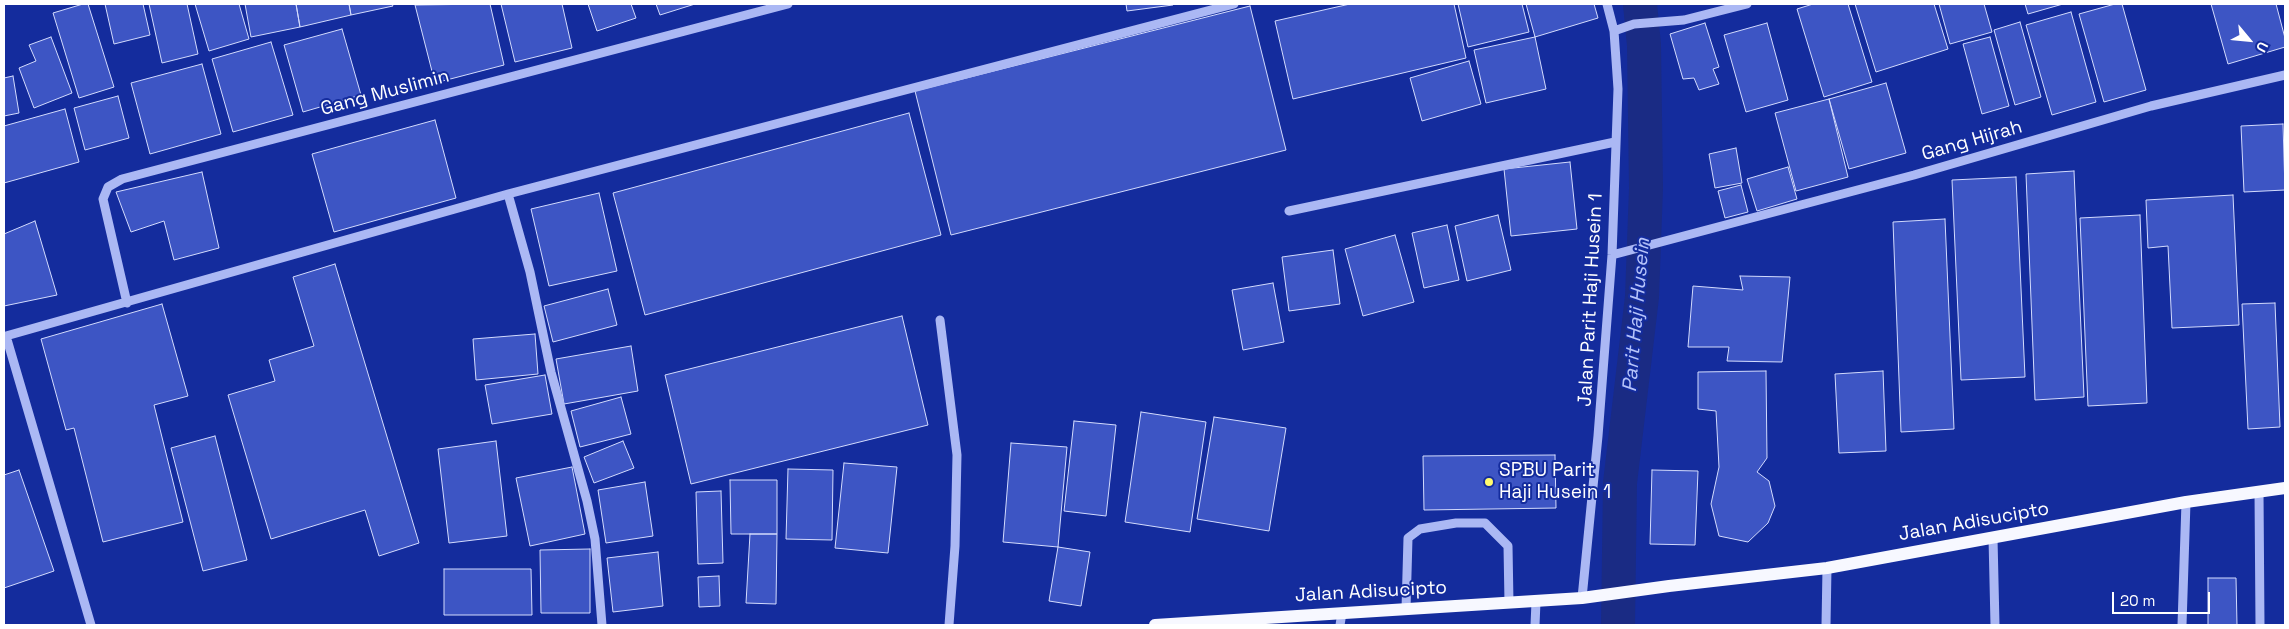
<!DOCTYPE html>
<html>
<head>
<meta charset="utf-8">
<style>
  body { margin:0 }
  #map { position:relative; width:2289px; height:629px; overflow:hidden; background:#142c9d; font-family:"Space Grotesk",sans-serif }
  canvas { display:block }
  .frame { position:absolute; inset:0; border:5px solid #fff; pointer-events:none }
  .north { position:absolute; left:2224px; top:15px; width:50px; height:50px; -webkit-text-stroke:4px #142c9d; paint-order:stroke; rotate:118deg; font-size:14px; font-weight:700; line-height:20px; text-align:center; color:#fff }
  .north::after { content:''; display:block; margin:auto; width:18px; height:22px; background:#fff; clip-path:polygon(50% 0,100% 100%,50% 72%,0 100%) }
  .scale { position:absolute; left:2112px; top:592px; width:98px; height:22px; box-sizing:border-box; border:2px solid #fff; border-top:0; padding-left:6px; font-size:15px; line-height:18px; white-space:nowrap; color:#fff; -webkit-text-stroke:4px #142c9d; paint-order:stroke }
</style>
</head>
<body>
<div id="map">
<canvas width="2289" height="629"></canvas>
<div class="frame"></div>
<div class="north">U</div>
<div class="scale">20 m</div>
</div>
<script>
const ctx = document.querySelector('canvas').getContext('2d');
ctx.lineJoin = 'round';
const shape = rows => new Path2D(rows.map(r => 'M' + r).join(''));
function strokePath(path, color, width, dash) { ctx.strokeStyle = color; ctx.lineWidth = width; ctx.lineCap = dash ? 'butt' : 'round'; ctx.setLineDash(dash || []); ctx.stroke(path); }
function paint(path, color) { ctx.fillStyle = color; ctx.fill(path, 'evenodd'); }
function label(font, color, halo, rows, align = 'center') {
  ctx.font = font + ' "Space Grotesk",sans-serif'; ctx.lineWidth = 4; ctx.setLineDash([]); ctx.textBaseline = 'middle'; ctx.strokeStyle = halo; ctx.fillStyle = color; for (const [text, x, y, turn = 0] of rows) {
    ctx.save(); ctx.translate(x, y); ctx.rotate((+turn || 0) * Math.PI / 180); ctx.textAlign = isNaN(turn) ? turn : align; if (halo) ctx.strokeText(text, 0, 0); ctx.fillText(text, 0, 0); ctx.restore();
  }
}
strokePath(shape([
  [1618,625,1620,483,1642,297,1646,188,1644,45,1640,4]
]), '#1a2b84', 34);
const building = shape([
  [83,4,88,4,114,87,79,98,53,13,83,4],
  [105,4,143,4,150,35,114,44,105,4],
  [149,4,187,4,198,54,162,63,149,4],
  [195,4,239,4,249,39,209,51,195,4],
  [245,4,296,4,300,27,251,37,245,4],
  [296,4,349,4,351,15,300,27,296,4],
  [349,4,392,4,393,6,351,15,349,4],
  [490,4,504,65,435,83,415,5,490,4],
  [501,4,562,4,572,48,515,62,501,4],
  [588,4,631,4,636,18,597,31,588,4],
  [656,4,695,4,660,15,656,4],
  [1126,4,1173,4,1173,5,1127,11,1126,4],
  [1350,4,1454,4,1466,58,1293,99,1275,21,1350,4],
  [1458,4,1522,4,1529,32,1468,47,1458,4],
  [1526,4,1594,4,1598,18,1535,37,1526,4],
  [1813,4,1848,4,1872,82,1824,97,1797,9,1813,4],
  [1855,4,1934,4,1948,49,1876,72,1855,4],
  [1939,4,1984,4,1992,32,1950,44,1939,4],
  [2025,4,2063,4,2028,14,2025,4],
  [2115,4,2122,4,2146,90,2104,102,2079,14,2115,4],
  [2211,4,2276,4,2285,38,2285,47,2228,64,2211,4],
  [1250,6,1286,150,951,235,915,91,1250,6],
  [2071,12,2096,102,2052,115,2026,25,2071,12],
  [2020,22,2041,97,2015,105,1994,30,2020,22],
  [1705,23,1719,67,1713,69,1719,84,1699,90,1694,78,1683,79,1670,34,1705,23],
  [1767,23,1788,100,1746,112,1724,35,1767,23],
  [342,29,361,95,303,112,284,45,342,29],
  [51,37,72,93,34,108,19,68,36,61,29,45,51,37],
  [1535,37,1546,89,1486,103,1474,50,1535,37],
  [1990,37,2009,106,1982,114,1963,44,1990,37],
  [271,42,293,115,233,132,212,59,271,42],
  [1469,61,1481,104,1422,121,1410,78,1469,61],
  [202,64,221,134,150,154,131,83,202,64],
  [13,76,19,113,4,116,4,78,13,76],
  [1886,83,1906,153,1849,169,1829,99,1886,83],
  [118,96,129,138,85,150,74,108,118,96],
  [1829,99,1848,177,1796,191,1775,113,1829,99],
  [65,109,79,162,4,183,4,126,65,109],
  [909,113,941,235,645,315,613,193,909,113],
  [435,120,456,198,334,232,312,154,435,120],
  [2283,124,2285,190,2244,192,2241,126,2283,124],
  [1736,148,1742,183,1715,188,1709,154,1736,148],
  [1570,162,1577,229,1511,236,1504,169,1570,162],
  [1788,167,1797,199,1757,211,1747,179,1788,167],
  [2074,171,2084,397,2035,400,2026,174,2074,171],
  [202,172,219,248,174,260,164,221,131,232,116,192,202,172],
  [2016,177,2025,377,1961,380,1952,180,2016,177],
  [1741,185,1748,212,1725,218,1718,191,1741,185],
  [599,193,617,271,549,286,531,209,599,193],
  [2233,195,2239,325,2172,328,2168,246,2148,248,2146,200,2233,195],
  [1498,215,1511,270,1467,281,1455,226,1498,215],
  [2140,215,2147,403,2088,406,2080,218,2140,215],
  [1945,219,1954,429,1901,432,1893,222,1945,219],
  [35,221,57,295,4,306,4,234,35,221],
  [1447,225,1459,280,1424,288,1412,233,1447,225],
  [1395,235,1414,302,1363,316,1345,249,1395,235],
  [1333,250,1340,304,1289,311,1282,257,1333,250],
  [335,264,419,543,379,556,365,510,271,539,228,395,275,381,269,360,314,346,293,277,335,264],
  [1740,276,1790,277,1782,362,1727,361,1729,347,1688,347,1693,286,1743,290,1740,276],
  [1273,283,1284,342,1243,350,1232,290,1273,283],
  [608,289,617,325,553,342,544,306,608,289],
  [2275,303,2280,427,2248,429,2242,304,2275,303],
  [162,304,188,396,154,405,183,522,103,542,74,428,66,430,41,339,162,304],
  [902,316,928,425,691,484,665,375,902,316],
  [535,334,538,374,476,380,473,339,535,334],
  [631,346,638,391,564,404,556,359,631,346],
  [1766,371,1767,458,1757,472,1769,481,1775,506,1768,523,1748,542,1719,536,1711,504,1719,467,1716,411,1698,409,1698,372,1766,371],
  [1883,371,1886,451,1839,453,1835,374,1883,371],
  [545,375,552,414,492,424,485,385,545,375],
  [621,397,631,434,580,447,571,411,621,397],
  [1141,412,1206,422,1190,532,1125,522,1141,412],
  [1214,417,1286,428,1269,531,1197,519,1214,417],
  [1074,421,1116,425,1106,516,1064,511,1074,421],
  [215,436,247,560,203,571,171,448,215,436],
  [496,441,507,536,449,543,438,449,496,441],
  [623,441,634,468,594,483,584,457,623,441],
  [1011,443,1067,447,1058,547,1003,542,1011,443],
  [1555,455,1556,508,1424,510,1423,456,1555,455],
  [844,463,897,467,888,553,835,548,844,463],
  [572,467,585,534,530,546,516,478,572,467],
  [788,469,833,470,832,540,786,539,788,469],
  [19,470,54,571,4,588,4,475,19,470],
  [1652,470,1698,471,1695,545,1650,544,1652,470],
  [730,480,777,480,777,534,731,534,730,480],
  [645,482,653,536,606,543,598,490,645,482],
  [721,491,723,563,698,564,696,492,721,491],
  [750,534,777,534,776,604,746,603,750,534],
  [1058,547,1090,552,1081,606,1049,601,1058,547],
  [590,549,590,613,541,613,540,550,590,549],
  [658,552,663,606,613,612,607,558,658,552],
  [444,569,531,569,532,615,444,615,444,569],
  [719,576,720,606,699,607,698,577,719,576],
  [2208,578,2236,578,2237,625,2208,625,2208,578]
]);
paint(building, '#3d55c4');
strokePath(building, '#d3dbfd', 1);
strokePath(shape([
  [1614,31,1634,24,1684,20,1747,4],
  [508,194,530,272,551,372,587,501,595,539,602,625],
  [1289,211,1615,142],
  [1612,255,1914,175,2151,106,2285,75],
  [127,303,103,199,108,187,122,179,788,4],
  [940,320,957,455,955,546,949,625],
  [2259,492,2260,625],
  [1993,538,1995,625],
  [1582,598,1598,436,1612,255,1618,89,1614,31,1607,4],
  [1406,609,1408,538,1420,529,1456,523,1485,523,1508,546,1509,603],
  [91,625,6,336,508,194,1234,4],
  [1340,625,1342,613],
  [1535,625,1536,602],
  [1826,625,1827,568],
  [2182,625,2186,502]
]), '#abb8f4', 9);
strokePath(shape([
  [1155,625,1582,598,1669,586,1827,568,2186,502,2285,488]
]), '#f7f8ff', 12);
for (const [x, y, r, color] of [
  [1489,482,5,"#fffb6d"]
]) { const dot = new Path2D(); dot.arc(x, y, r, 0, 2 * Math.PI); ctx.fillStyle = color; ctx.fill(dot); strokePath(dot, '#142c9d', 2); }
label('19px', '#fff', '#142c9d', [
  ["Gang Muslimin",385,93,-15],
  ["Gang Hijrah",1972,141,-16],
  ["Jalan Parit Haji Husein 1",1591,300,-87],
  ["Jalan Adisucipto",1974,522,-10],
  ["Jalan Adisucipto",1371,592,-3]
]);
label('19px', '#fff', '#142c9d', [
  ["SPBU Parit",1499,471],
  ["Haji Husein 1",1499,493]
], 'left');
label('italic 20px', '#b7c4fa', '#142c9d', [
  ["Parit Haji Husein",1637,315,-85]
]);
</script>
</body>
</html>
